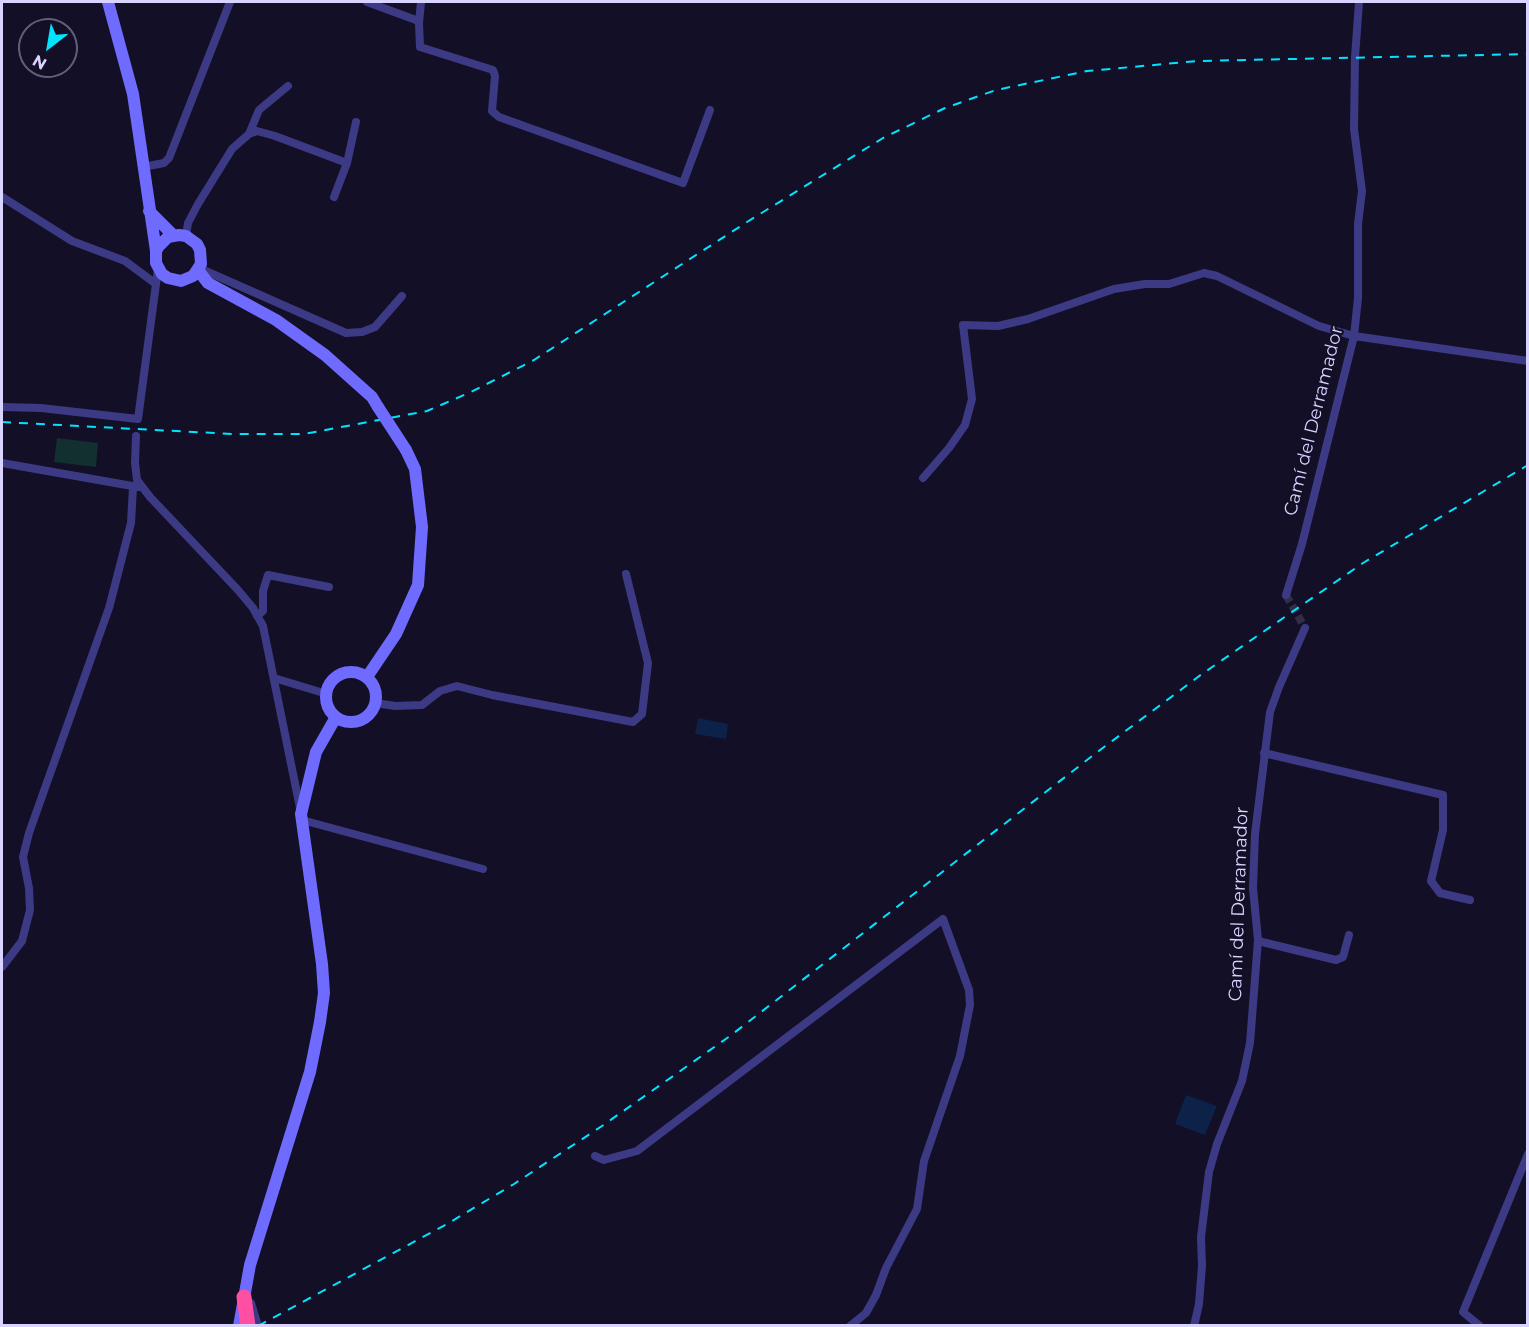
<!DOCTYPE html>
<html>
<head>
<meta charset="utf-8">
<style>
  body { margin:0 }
  #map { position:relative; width:1529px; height:1327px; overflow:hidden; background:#130f26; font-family:Montserrat,sans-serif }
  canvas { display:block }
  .frame { position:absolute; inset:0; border:3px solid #d9d4ff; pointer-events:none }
  .north { position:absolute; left:18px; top:18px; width:60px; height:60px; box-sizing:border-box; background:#130f26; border:2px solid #625e7d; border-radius:50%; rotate:211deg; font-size:16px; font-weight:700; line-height:24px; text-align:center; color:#d9d4ff }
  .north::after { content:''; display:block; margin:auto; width:21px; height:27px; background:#00e5ff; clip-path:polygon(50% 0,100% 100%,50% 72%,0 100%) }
</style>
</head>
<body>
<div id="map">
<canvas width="1529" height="1327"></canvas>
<div class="frame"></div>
<div class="north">N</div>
</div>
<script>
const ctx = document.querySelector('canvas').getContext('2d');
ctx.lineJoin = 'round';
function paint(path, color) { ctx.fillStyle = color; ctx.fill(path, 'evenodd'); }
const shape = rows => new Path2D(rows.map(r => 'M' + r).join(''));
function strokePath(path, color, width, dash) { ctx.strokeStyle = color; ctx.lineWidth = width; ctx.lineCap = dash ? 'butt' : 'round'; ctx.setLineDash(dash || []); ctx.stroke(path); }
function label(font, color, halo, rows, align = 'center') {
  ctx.font = font + ' Montserrat,sans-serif'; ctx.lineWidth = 4.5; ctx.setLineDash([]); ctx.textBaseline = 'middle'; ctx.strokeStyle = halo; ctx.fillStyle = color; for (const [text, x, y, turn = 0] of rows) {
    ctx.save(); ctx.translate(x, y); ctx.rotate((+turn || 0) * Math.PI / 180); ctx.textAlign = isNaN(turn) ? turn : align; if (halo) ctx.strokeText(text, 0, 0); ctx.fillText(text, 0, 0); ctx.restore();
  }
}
paint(shape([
  [57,438,98,443,96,467,54,462]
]), '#12302f');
paint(shape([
  [698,718,728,724,726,739,695,734],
  [1186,1095,1217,1106,1205,1135,1175,1124]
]), '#0c2248');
strokePath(shape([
  [1286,595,1305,628]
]), '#312d47', 8, [8, 4]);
strokePath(shape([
  [367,2,416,20,419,23,420,47,493,70,495,76,492,111,499,117,683,183,710,110],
  [419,23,421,2],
  [249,134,259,110,288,86],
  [143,167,164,163,169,158,230,2],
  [2,197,72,241,125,261,156,284],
  [334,197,347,163],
  [186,236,188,223,198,204,232,149,249,134,257,131,275,136,347,163,356,122],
  [199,268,346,333,362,332,375,327,402,296],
  [2,407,41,408,138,419,158,269],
  [136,436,135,463,137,480,150,497,238,590,253,608,263,626,300,808],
  [2,463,138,487],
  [923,478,949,448,965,425,972,399,963,325,998,326,1028,319,1114,289,1145,284,1169,284,1204,273,1217,276,1319,326,1354,336,1528,361],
  [1286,595,1302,544,1354,336,1358,298,1358,224,1362,191,1354,129,1355,57,1359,2],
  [257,616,263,611,263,591,268,575,329,587],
  [274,678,327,694],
  [375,703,395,706,422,705,440,691,457,686,492,695,633,722,642,714,648,663,626,574],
  [1264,753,1443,795,1443,830,1431,881,1440,893,1470,900],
  [302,820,483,869],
  [1258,941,1336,960,1343,957,1349,935],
  [2,967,22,941,30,910,29,888,23,857,29,833,109,608,131,523,133,487],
  [595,1156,604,1160,637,1151,943,919,969,990,970,1005,960,1056,924,1161,917,1209,886,1268,876,1295,866,1313,850,1326],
  [251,1303,258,1326],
  [1194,1326,1199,1304,1202,1266,1201,1237,1209,1172,1217,1144,1242,1081,1250,1043,1258,940,1253,888,1255,834,1270,712,1279,687,1305,628],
  [1480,1326,1463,1312,1528,1154]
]), '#3d3a85', 8);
strokePath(shape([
  [108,2,133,94,156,251,156,263,162,274,168,278,181,281,193,276,201,264,200,250,197,244,186,236,179,235,168,237,159,246,156,251],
  [149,211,173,235],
  [198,270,208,283,276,320,325,355,372,397,378,407],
  '326 697a25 25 0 1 1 50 0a25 25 0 1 1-50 0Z',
  [367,677,396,634,418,585,422,527,415,469,406,450],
  [239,1326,250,1265,310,1072,320,1022,324,993,322,964,301,814,316,752,336,717]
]), '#6f6bff', 12);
strokePath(shape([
  [244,1297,248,1326]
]), '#ff4fa3', 15);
strokePath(shape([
  [2,422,233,434,304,434,427,411,471,392,534,360,747,222,883,138,945,108,996,90,1087,71,1198,61,1528,54],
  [258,1326,447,1224,514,1184,602,1126,730,1036,1100,750,1202,674,1363,563,1528,465]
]), '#00e5ff', 2, [9, 8]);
strokePath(shape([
  [378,407,406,450]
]), '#6f6bff', 12);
label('18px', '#d9d4ff', '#130f26', [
  ["Camí del Derramador",1314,421,-76],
  ["Camí del Derramador",1239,904,-88]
]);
</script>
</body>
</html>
